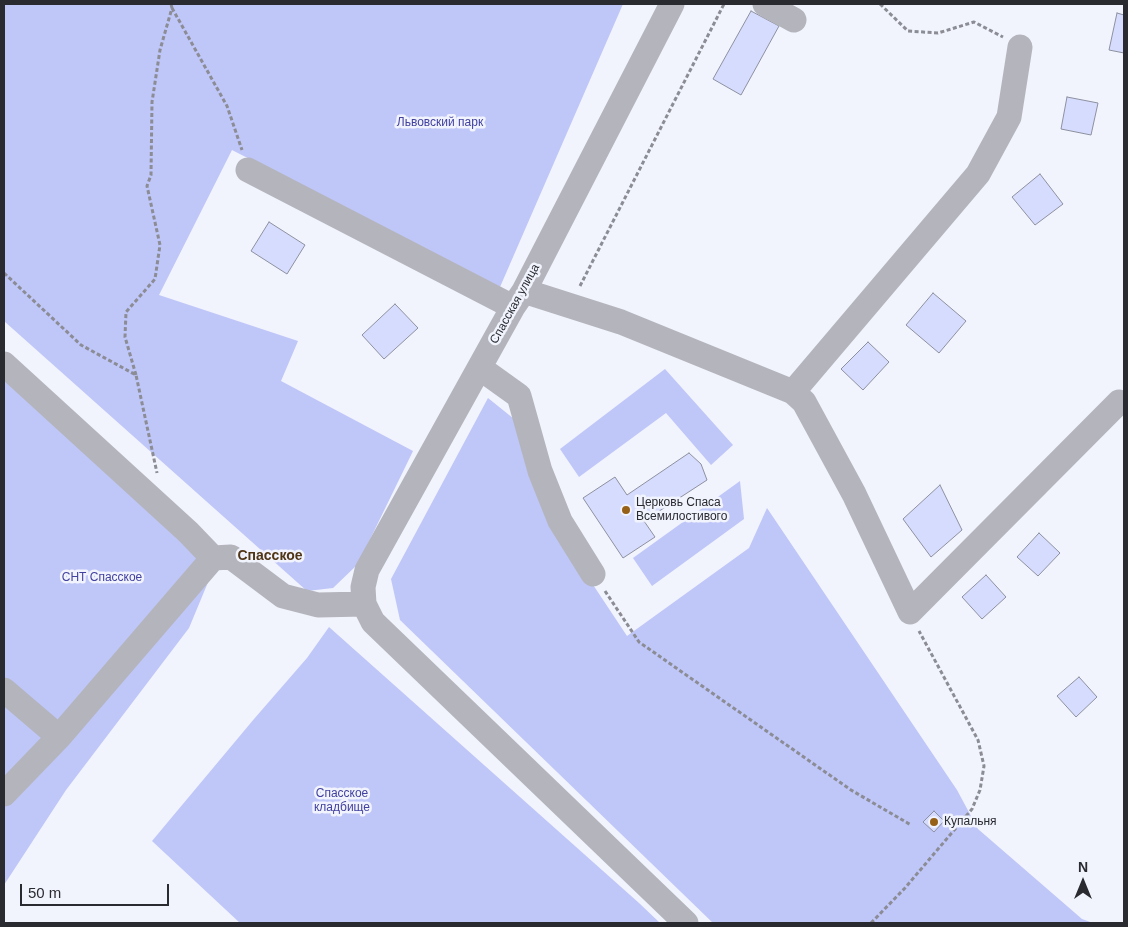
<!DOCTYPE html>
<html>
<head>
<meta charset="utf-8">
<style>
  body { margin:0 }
  #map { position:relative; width:1128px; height:927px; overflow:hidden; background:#f1f3fd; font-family:Arial,sans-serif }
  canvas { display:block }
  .frame { position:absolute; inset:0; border:5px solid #2a2b31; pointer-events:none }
  .north { position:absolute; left:1058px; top:857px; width:50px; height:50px; -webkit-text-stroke:4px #f1f3fd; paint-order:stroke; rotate:0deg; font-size:14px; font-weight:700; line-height:20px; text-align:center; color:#2a2b31 }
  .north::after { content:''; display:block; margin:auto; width:18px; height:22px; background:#2a2b31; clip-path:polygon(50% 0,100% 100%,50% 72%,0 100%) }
  .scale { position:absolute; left:20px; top:884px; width:149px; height:22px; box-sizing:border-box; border:2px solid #2a2b31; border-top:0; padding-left:6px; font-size:15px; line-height:18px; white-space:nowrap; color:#2a2b31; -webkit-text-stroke:4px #f1f3fd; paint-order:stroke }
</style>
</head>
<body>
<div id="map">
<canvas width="1128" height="927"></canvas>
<div class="frame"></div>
<div class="north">N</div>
<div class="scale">50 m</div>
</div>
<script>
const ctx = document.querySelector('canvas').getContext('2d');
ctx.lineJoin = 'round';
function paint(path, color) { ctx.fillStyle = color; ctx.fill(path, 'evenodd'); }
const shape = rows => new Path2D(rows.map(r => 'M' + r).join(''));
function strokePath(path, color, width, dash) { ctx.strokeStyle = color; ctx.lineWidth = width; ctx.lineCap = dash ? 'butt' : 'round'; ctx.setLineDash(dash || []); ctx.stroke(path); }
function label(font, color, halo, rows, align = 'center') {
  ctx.font = font + ' Arial,sans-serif'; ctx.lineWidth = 5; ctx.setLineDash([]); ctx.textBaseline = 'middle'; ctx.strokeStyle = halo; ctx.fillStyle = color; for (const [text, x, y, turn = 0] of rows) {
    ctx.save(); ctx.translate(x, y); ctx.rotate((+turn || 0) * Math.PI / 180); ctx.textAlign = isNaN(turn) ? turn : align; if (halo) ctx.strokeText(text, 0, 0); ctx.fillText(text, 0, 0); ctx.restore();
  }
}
paint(shape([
  [4,4,623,4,500,287,232,150,159,295,298,341,281,381,413,451,358,564,333,588,307,591,4,321],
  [4,355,221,551,189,628,66,790,4,885],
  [665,369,733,445,711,465,666,413,579,477,560,449],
  [488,398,519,423,558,532,627,636,749,548,767,508,957,790,978,829,1082,919,1093,923,713,923,400,620,391,579],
  [740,481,744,519,652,586,633,558],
  [329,627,639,903,660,923,240,923,152,841,254,719,307,658]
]), '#bfc6f8');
const building = shape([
  [751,11,779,26,741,95,713,79,751,11],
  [1117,13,1124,15,1124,53,1109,50,1117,13],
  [1067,97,1098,103,1091,135,1061,129,1067,97],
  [1040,174,1063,204,1035,225,1012,197,1040,174],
  [269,222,305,245,287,274,251,251,269,222],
  [933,293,966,321,939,353,906,325,933,293],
  [395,304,418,328,384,359,362,335,395,304],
  [868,342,889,362,863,390,841,369,868,342],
  [689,453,701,464,707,480,644,521,655,537,623,558,583,498,615,477,627,495,689,453],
  [940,485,962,530,931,557,903,519,940,485],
  [1039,533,1060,553,1038,576,1017,557,1039,533],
  [986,575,1006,597,982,619,962,597,986,575],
  [1079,677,1097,697,1076,717,1057,696,1079,677],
  [934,811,944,821,934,832,923,822,934,811]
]);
paint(building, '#d6dcfe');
strokePath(building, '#8d909f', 1);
strokePath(shape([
  [880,4,908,31,938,33,974,22,1003,37],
  [172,8,227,106,242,150],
  [4,273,81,345,136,375,157,473],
  [580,286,724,4],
  [136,375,125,337,126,312,155,279,160,245,147,186,151,175,152,102,160,50,172,8,171,4],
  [605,591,639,642,851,790,911,825],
  [871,923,905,888,972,809,980,790,984,766,978,740,919,631]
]), '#8b8c94', 3, [4, 2.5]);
strokePath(shape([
  [672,4,524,291,513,307,367,570,363,587,364,604,373,622,686,923],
  [765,4,794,20],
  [248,170,513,307],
  [524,291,621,322,793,392,978,174,1009,117,1020,47],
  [4,364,188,532,213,558],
  [480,368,519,396,540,471,560,521,593,574],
  [793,392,804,402,854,494,910,612,1119,402],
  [4,690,59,737],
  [4,794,59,737,213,558,231,557,283,596,318,605,364,604]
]), '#b4b5bc', 25);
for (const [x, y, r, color] of [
  [626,510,5,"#966017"],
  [934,822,5,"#966017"]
]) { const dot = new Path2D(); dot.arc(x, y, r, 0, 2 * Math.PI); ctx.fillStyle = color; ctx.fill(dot); strokePath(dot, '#f1f3fd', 2); }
label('12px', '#4241a0', '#f1f3fd', [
  ["Львовский парк",440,123],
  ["СНТ Спасское",102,578],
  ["Спасское",342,794],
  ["кладбище",342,808]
]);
label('12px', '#2a2b31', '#f1f3fd', [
  ["Спасская улица",515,304,-61]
]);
label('12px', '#2a2b31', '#f1f3fd', [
  ["Церковь Спаса",636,503],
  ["Всемилостивого",636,517],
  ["Купальня",944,822]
], 'left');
label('bold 14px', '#503515', '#f1f3fd', [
  ["Спасское",270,556]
]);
</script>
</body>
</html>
